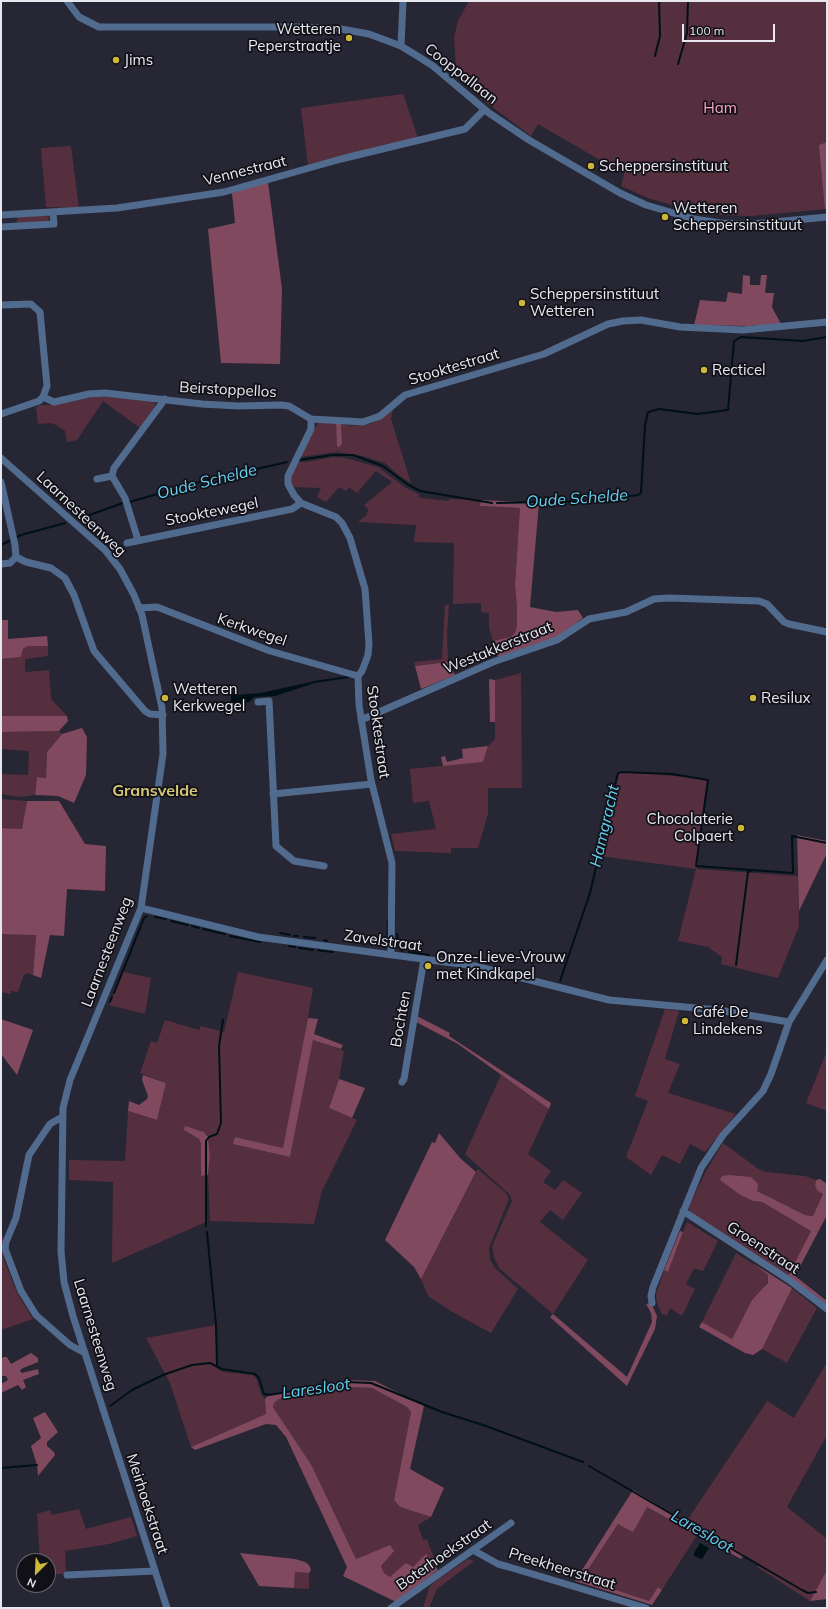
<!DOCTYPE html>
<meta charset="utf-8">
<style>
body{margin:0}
#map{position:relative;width:828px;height:1609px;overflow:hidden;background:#272634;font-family:Mulish,sans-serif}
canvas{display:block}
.frame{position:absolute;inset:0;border:2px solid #e7e7f0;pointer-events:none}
.north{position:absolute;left:16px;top:1553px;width:40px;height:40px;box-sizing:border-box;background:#111016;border:1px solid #67666d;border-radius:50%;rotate:204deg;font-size:11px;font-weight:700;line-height:16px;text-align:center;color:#e7e7f0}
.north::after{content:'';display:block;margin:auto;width:14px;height:18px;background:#ceb837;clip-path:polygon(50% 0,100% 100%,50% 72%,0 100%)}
.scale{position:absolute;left:682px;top:24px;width:93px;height:18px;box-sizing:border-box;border:2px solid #e7e7f0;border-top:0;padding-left:5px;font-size:12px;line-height:14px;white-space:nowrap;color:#e7e7f0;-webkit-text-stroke:3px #111016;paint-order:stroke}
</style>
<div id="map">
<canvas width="828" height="1609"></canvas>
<div class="frame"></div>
<div class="north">N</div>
<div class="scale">100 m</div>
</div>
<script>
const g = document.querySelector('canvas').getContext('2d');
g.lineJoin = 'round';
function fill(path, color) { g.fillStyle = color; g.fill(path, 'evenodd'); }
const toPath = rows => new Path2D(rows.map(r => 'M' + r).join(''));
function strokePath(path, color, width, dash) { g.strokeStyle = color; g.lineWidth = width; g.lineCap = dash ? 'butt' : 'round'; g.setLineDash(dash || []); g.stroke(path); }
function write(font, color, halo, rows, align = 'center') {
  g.font = font + ' Mulish,sans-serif'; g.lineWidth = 3.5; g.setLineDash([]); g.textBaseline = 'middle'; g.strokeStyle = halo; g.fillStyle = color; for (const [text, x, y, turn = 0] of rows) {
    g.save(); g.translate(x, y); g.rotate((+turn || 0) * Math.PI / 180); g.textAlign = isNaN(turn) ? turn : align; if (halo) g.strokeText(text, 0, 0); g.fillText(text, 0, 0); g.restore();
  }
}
fill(toPath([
 [469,1,827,1,827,209,751,216,721,215,696,212,648,198,621,186,624,174,538,124,531,136,483,100,467,83,456,68,454,37,458,21],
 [403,94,418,138,308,166,301,108],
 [71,146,79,208,46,207,41,148],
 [43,215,49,217,49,219,46,222,19,223,16,222,18,217],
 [100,396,151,400,156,405,140,428,103,401,77,440,67,442,65,431,56,425,51,423,38,424,36,408,39,405,53,405],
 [393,409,391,419,411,483,397,474,385,463,363,456,337,452,299,457,318,423,336,423,337,445,341,424,354,426,371,424],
 [333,457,345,458,378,467,406,488,419,494,420,498,449,501,449,499,481,500,481,506,520,508,515,585,517,607,517,625,515,633,511,637,493,641,489,628,489,613,481,612,481,603,453,604,454,543,414,542,416,525,358,522,367,515,366,513,369,510,364,505,392,482,376,471,357,493,349,487,346,491,339,487,326,502,317,497,321,488,292,487,290,479,296,462,306,462],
 [445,605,449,605,447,633,448,662,415,666,414,662,442,659],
 [28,646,48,646,48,656,25,659,25,672,49,670,51,699,67,716,1,716,1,659,21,657,23,649],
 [521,673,522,788,488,788,488,814,478,848,451,848,451,853,395,851,391,834,436,829,429,801,413,803,410,769,483,762,488,746,495,739,495,680],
 [59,731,62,734,47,752,46,778,37,777,35,795,19,797,1,794,1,774,28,775,29,751,1,749,1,732],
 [618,771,708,779,697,869,798,876,799,926,778,978,721,964,722,957,708,947,678,941,696,869,600,856],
 [1,799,27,801,22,829,1,828],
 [1,934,36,934,33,975,28,973,24,975,18,992,11,991,11,994,1,992],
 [123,972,151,978,145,1014,109,1005],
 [238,972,313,988,304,1041,283,1148,235,1137,234,1144,290,1157,313,1039,344,1051,339,1079,329,1108,357,1120,322,1191,314,1224,210,1221,208,1175,210,1155,208,1137,204,1132,196,1129,184,1130,199,1139,201,1144,201,1175,205,1175,206,1222,112,1263,113,1182,69,1180,69,1160,125,1161,128,1111,157,1120,166,1083,140,1073,151,1041,157,1043,165,1020,199,1030,201,1026,224,1032],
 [665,1009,679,1011,665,1059,680,1064,668,1093,736,1114,705,1152,690,1144,680,1164,662,1155,651,1175,626,1157,648,1101,635,1096],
 [827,1051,827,1111,806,1103],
 [501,1075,549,1109,528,1154,551,1171,543,1182,555,1190,563,1180,582,1193,563,1220,550,1210,540,1222,588,1260,553,1314,499,1268,494,1257,492,1246,512,1201,510,1195,465,1154],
 [723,1143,757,1168,766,1172,805,1176,816,1180,815,1185,823,1194,813,1216,805,1215,757,1191,751,1177,741,1177,753,1201,762,1202,811,1231,788,1276,696,1216,689,1210,689,1206,706,1171],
 [478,1169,506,1193,509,1199,489,1248,490,1259,495,1268,518,1289,491,1333,456,1314,428,1296,421,1279],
 [687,1222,718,1241,703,1271,694,1268,686,1284,695,1289,682,1316,670,1308,667,1316,662,1314,657,1303,656,1294,664,1270,668,1272],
 [1,1234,3,1236,3,1256,6,1265,17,1293,33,1319,1,1330],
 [736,1253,762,1270,768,1275,769,1280,764,1289,752,1300,732,1339,702,1322],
 [792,1288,817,1308,787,1363,762,1349],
 [215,1325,217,1369,224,1372,253,1375,256,1378,261,1394,265,1399,266,1414,191,1447,170,1383,146,1338],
 [827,1362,827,1435,787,1507,827,1539,827,1570,810,1601,757,1567,759,1564,686,1522,767,1401,794,1418],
 [347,1387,372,1388,407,1407,411,1412,394,1500,400,1507,431,1517,418,1525,423,1540,427,1539,435,1561,433,1563,426,1555,413,1567,390,1577,384,1573,381,1566,385,1561,380,1549,356,1559,312,1466,273,1407,274,1403,279,1399],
 [647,1507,697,1535,662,1590,658,1587,649,1601,582,1580,618,1524],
 [79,1509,86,1529,131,1517,137,1536,109,1544,65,1551,66,1574,48,1574,48,1561,40,1561,37,1514,50,1510,52,1515],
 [468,1559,474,1561,437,1589,429,1608,423,1608,429,1588,434,1582],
 [295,1572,309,1573,309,1589,294,1588]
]), '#562f3e');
fill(toPath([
 [827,142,827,209,825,209,819,145],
 [268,182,282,289,280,364,221,363,208,229,235,223,232,193],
 [743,275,750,276,750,285,760,285,761,275,767,275,765,293,774,293,772,307,781,324,747,326,694,325,700,300,726,302,728,292,742,294],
 [336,423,341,424,342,444,339,447,337,446],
 [481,500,539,503,530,607,556,612,578,610,583,618,556,638,498,657,493,641,511,637,515,633,517,625,517,607,515,585,520,508,480,506],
 [1,620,8,620,8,639,47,636,48,646,28,646,23,649,21,657,1,659],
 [448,662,455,675,421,689,415,666],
 [489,679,495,680,495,722,490,722],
 [1,716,67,716,68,721,59,731,1,732],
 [82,728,87,737,86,775,74,803,58,796,35,795,37,777,46,778,47,752,62,734],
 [488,746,483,762,443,766,441,757,445,756,447,762,463,758,462,749],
 [27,801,59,801,85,844,106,846,105,891,67,889,64,936,50,935,41,978,33,975,36,935,1,934,1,828,22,829],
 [797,835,827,841,827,853,799,911],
 [417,1016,450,1033,449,1036,551,1103,549,1109,458,1044,416,1022],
 [308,1018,318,1019,314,1034,343,1045,341,1049,313,1040,290,1157,233,1144,235,1137,283,1148],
 [1,1019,33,1030,17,1075,1,1054],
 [143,1075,166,1083,157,1120,128,1111,129,1101,139,1105,147,1099,148,1096,142,1080],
 [339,1079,365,1088,352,1118,329,1108],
 [185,1126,204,1132,208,1137,210,1155,208,1175,201,1176,201,1144,199,1139,184,1130],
 [439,1133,461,1159,476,1172,421,1279,414,1267,385,1240,432,1142,435,1143],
 [729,1175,751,1177,758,1184,757,1191,805,1215,813,1216,823,1194,817,1190,815,1185,816,1180,820,1179,827,1184,827,1215,795,1276,827,1301,827,1305,788,1276,811,1231,762,1202,753,1201,739,1194,720,1180,722,1176],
 [680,1231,683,1232,668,1272,664,1270],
 [751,1262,792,1288,762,1349,753,1355,745,1353,699,1327,702,1322,732,1339,752,1300,768,1283,768,1275],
 [651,1303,657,1316,655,1329,627,1386,550,1317,553,1314,627,1377,652,1322,651,1313,646,1304],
 [31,1353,38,1358,38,1362,21,1369,20,1371,22,1373,38,1369,39,1374,23,1380,26,1387,22,1390,18,1385,1,1393,1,1384,8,1380,6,1376,1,1376,1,1361,3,1357,7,1357,11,1364],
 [345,1380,375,1381,424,1406,410,1469,444,1488,431,1517,400,1507,394,1500,411,1412,407,1407,372,1388,347,1387,279,1399,274,1403,273,1407,312,1466,356,1559,390,1545,394,1551,381,1566,384,1573,390,1577,406,1563,413,1567,426,1554,438,1570,396,1602,343,1576,347,1567,286,1437,276,1425,266,1424,195,1450,191,1447,266,1414,265,1399,269,1395],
 [45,1412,58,1432,47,1442,47,1446,54,1452,55,1455,38,1476,37,1465,31,1446,41,1438,33,1418],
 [633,1490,686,1522,744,1555,741,1559,647,1507,633,1532,618,1524,582,1579,649,1601,658,1587,662,1590,652,1605,575,1581],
 [240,1553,295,1559,305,1562,309,1565,311,1570,309,1573,295,1572,294,1588,259,1586],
 [827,1570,827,1599,810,1601]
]), '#81495e');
fill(toPath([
 [315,681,315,683,275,696,254,697,249,702,231,705,231,689,236,695,261,693],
 [700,1543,709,1548,702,1559,694,1556,694,1553]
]), '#001017');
strokePath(toPath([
 [655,56,660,36,659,1],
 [678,64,687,33,688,1],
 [299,460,332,455,353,455,383,466,407,484,420,491,492,503],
 [129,502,200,482,287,462],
 [497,503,589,501,638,495,641,493,645,425,648,412,659,409,698,414,728,410,734,341,741,337,803,341,827,337],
 [81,518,123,503],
 [1,545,21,535,65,523],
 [314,682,348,677],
 [221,702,230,705,233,703],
 [155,917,166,919],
 [171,921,188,925],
 [192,926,199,928],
 [203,929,225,934],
 [280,933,290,935],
 [397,934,398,946,402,951],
 [230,936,260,942],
 [294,936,298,936],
 [304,937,315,938],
 [324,940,327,941],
 [387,943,388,920],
 [289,946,295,947],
 [299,948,313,950],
 [318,950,322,951],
 [324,951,333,952],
 [409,952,429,955],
 [736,965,748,872,751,871],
 [560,981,590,893,618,773,621,772,672,774,708,780,696,866,793,873,792,836,827,843],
 [114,993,144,918,147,916],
 [110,1002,112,997],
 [206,1226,206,1141,209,1137,217,1134,221,1123,219,1046,223,1020],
 [207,1232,216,1325,217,1365],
 [110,1406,132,1390,163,1375,192,1365,210,1363,222,1369,255,1374,259,1378,264,1394,269,1395,346,1382,371,1383,442,1412,486,1426,583,1462],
 [589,1466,802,1590,808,1593,816,1592],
 [1,1468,37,1465]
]), '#001017', 2);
strokePath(toPath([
 [67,1,79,17,99,27,301,27,341,29,369,34,401,46,419,57,433,66,489,113,529,140,620,193,646,205,694,219,720,223,752,224,827,217],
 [401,46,403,1],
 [1,215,117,208,224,192,341,159,465,129,484,110],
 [1,227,54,224,53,213],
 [1,305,31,304,40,312,47,386,43,397,39,401,1,414],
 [43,397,54,402,89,394,105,393,202,404,238,406,281,405,289,406,311,419,363,422,380,416,405,395,544,354,608,324,623,321,641,320,680,327,743,330,827,322],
 [311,419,311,429,288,476,288,484,294,495,301,503,336,517,342,523,350,538,365,589,369,644,368,655,362,671,358,676,359,705,371,780,392,863,391,955],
 [1,458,90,537,105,550,120,569,134,595,142,615,162,708,163,754,141,908,70,1080,63,1108,61,1251,64,1282,73,1316,167,1608],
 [97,479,112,476],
 [1,482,15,545,16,557],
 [138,540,125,498,112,476,114,468,165,399],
 [127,543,292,509,301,503],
 [16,557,26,562,51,568,65,578,74,595,94,651,145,711,150,714,163,715],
 [1,564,10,563,16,557],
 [139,608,157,607,270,651,358,676],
 [258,702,269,701,276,846,294,861,324,866],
 [361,720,493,662,557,640,589,619,626,612,654,599,669,598,759,601,767,604,784,622,789,624,827,632],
 [273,794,372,784],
 [141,908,258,937,475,966,609,1000,718,1010,789,1022],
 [402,1082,404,1079,424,959],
 [62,1117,50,1124,29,1155,16,1218,6,1242,5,1249,21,1291,36,1315,70,1345,85,1353],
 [683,1211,789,1280,827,1309],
 [652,1303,651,1296,653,1287,701,1168,723,1135,763,1091,771,1074,789,1022,827,960],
 [473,1550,498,1564,509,1567,646,1608],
 [67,1575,155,1571],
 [391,1608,511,1523]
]), '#506b8d', 7);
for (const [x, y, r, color] of [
 [349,38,4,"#ceb837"],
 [116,60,4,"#ceb837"],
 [591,166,4,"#ceb837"],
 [665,217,4,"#ceb837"],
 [522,303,4,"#ceb837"],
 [704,370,4,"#ceb837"],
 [165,698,4,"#ceb837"],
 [753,698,4,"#ceb837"],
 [741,828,4,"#ceb837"],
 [428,966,4,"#ceb837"],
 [685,1021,4,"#ceb837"]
]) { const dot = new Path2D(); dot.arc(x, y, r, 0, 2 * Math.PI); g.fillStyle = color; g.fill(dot); strokePath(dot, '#111016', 1.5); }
write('15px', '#e7e7f0', '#111016', [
 ["Wetteren",341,29,"right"],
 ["Peperstraatje",341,46,"right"],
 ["Jims",124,60],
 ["Scheppersinstituut",599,166],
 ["Wetteren",673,208],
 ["Scheppersinstituut",673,225],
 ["Scheppersinstituut",530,294],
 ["Wetteren",530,311],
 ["Recticel",712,370],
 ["Wetteren",173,689],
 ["Kerkwegel",173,706],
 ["Resilux",761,698],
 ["Chocolaterie",733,819,"right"],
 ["Colpaert",733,836,"right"],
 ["Onze-Lieve-Vrouw",436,957],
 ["met Kindkapel",436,974],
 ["Café De",693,1012],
 ["Lindekens",693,1029]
], 'left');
write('15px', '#e7e7f0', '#111016', [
 ["Cooppallaan",461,74,38],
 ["Vennestraat",245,171,-14],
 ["Stooktestraat",454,367,-17],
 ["Beirstoppellos",228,390,3],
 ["Stooktewegel",212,512,-11],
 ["Laarnesteenweg",81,514,43],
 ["Kerkwegel",252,630,19],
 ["Westakkerstraat",498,648,-22],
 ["Stooktestraat",378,732,82],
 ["Zavelstraat",383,941,8],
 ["Laarnesteenweg",107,952,-69],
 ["Bochten",401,1019,-80],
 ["Groenstraat",763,1248,33],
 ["Laarnesteenweg",95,1335,73],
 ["Meirhoekstraat",147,1504,72],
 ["Boterhoekstraat",444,1555,-35],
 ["Preekheerstraat",562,1569,17]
]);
write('15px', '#fca4c3', '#111016', [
 ["Ham",720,108]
]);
write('italic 16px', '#63d1f2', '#111016', [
 ["Oude Schelde",207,482,-14],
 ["Oude Schelde",577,499,-4],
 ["Hamgracht",605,826,-77],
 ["Laresloot",316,1389,-8],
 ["Laresloot",702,1532,30]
]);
write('bold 16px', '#d5c678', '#111016', [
 ["Gransvelde",155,791]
]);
</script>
